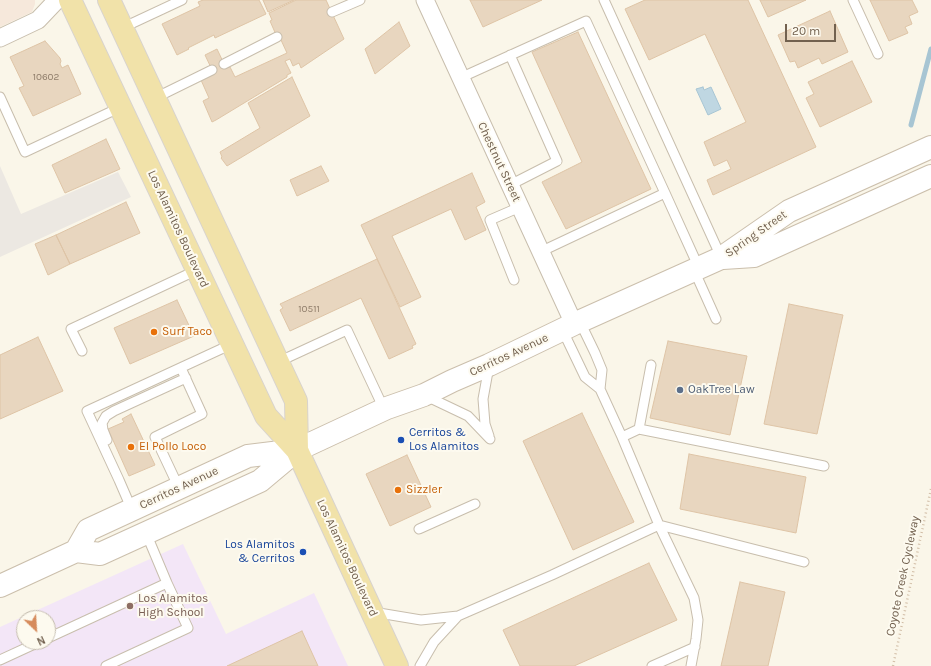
<!DOCTYPE html>
<style>
body{margin:0}
#map{position:relative;width:931px;height:666px;overflow:hidden;background:#faf6e9;font-family:Karla,sans-serif}
canvas{display:block}
.north{position:absolute;left:16px;top:610px;width:40px;height:40px;box-sizing:border-box;background:#fdfaef;border:1px solid #c5bdaf;border-radius:50%;rotate:155deg;font-size:11px;font-weight:700;line-height:16px;text-align:center;color:#72614f}
.north::after{content:'';display:block;margin:auto;width:14px;height:18px;background:#d68b5c;clip-path:polygon(50% 0,100% 100%,50% 72%,0 100%)}
.scale{position:absolute;left:785px;top:24px;width:51px;height:18px;box-sizing:border-box;border:2px solid #72614f;border-top:0;padding-left:5px;font-size:12px;line-height:14px;white-space:nowrap;color:#72614f;-webkit-text-stroke:3px #fdfaef;paint-order:stroke}
</style>
<div id="map">
<canvas width="931" height="666"></canvas>
<div class="north">N</div>
<div class="scale">20 m</div>
</div>
<script>
const g = document.querySelector('canvas').getContext('2d');
g.lineJoin = 'round';
function fill(path, color) { g.fillStyle = color; g.fill(path, 'evenodd'); }
const toPath = rows => new Path2D(rows.map(r => 'M' + r).join(''));
function strokePath(path, color, width, dash) { g.strokeStyle = color; g.lineWidth = width; g.lineCap = dash ? 'butt' : 'round'; g.setLineDash(dash || []); g.stroke(path); }
function write(font, color, halo, rows, align = 'center') {
  g.font = font + ' Karla,sans-serif'; g.lineWidth = 4; g.setLineDash([]); g.textBaseline = 'middle'; g.strokeStyle = halo; g.fillStyle = color; for (const [text, x, y, turn = 0] of rows) {
    g.save(); g.translate(x, y); g.rotate((+turn || 0) * Math.PI / 180); g.textAlign = isNaN(turn) ? turn : align; if (halo) g.strokeText(text, 0, 0); g.fillText(text, 0, 0); g.restore();
  }
}
fill(toPath([
 [0,0,35,0,35,4,32,12,0,27]
]), '#f6e8db');
fill(toPath([
 [0,166,21,214,118,172,131,197,0,257]
]), '#ece8e2');
fill(toPath([
 [183,544,226,634,314,593,348,666,0,666,0,627],
 [24,618,48,618,48,642,24,642]
]), '#f3e6f7');
const water = toPath([
 [703,87,704,90,711,87,721,109,708,115,696,89,703,87]
]);
fill(water, '#bfd7e2');
strokePath(water, '#a7c5d3', 1);
strokePath(toPath([
 [911,125,931,49]
]), '#a7c5d3', 5);
const building = toPath([
 [203,0,259,0,266,14,215,38,214,35,188,48,189,49,177,55,162,24,200,6,198,2,203,0],
 [263,0,294,0,268,12,263,0],
 [296,0,326,0,344,39,301,68,299,63,293,66,290,59,285,61,291,73,287,75,287,77,216,120,212,122,203,101,209,98,201,80,214,74,205,55,217,49,226,68,230,67,235,77,287,53,281,40,279,41,277,37,270,21,272,20,269,13,296,0],
 [470,0,542,0,483,27,470,0],
 [645,0,748,0,816,147,713,195,707,180,731,169,727,160,714,166,704,142,746,122,705,34,649,60,625,9,645,0],
 [760,0,806,0,768,17,760,0],
 [870,0,912,0,918,12,909,16,912,24,905,27,908,33,889,41,870,0],
 [830,11,848,52,822,64,819,58,798,68,795,61,790,62,778,35,830,11],
 [399,22,410,46,375,74,365,49,399,22],
 [578,32,651,189,566,229,542,182,582,162,532,52,578,32],
 [45,41,60,58,61,61,60,64,62,68,68,65,81,94,33,116,19,88,24,86,10,57,45,41],
 [852,61,872,102,820,127,806,98,814,94,808,82,852,61],
 [292,77,310,116,227,166,221,158,222,157,220,152,260,128,248,103,292,77],
 [106,139,120,169,65,193,52,165,106,139],
 [321,166,329,181,297,196,290,180,321,166],
 [472,173,485,202,476,207,486,230,465,240,451,209,392,236,421,297,400,307,361,225,472,173],
 [126,202,140,233,70,264,56,235,126,202],
 [56,235,70,264,48,275,35,244,56,235],
 [377,259,416,344,412,346,413,348,389,359,361,298,290,331,280,310,283,308,280,304,377,259],
 [177,300,194,336,130,364,114,328,177,300],
 [789,304,843,315,817,434,764,424,789,304],
 [38,337,63,391,0,419,0,355,38,337],
 [668,341,747,356,730,435,650,418,668,341],
 [582,413,634,522,573,550,523,441,582,413],
 [131,414,155,465,129,476,108,429,124,422,122,419,131,414],
 [689,454,806,477,796,533,680,509,689,454],
 [407,455,431,507,390,526,366,474,407,455],
 [649,563,677,620,574,666,520,666,503,630,649,563],
 [740,582,785,592,768,666,721,666,740,582],
 [302,631,318,666,227,666,302,631]
]);
fill(building, '#e8d6bf');
strokePath(building, '#dec4a6', 1);
const lane = toPath([
 [604,0,721,257],
 [853,0,878,54],
 [332,12,360,0],
 [122,28,182,0],
 [224,64,277,37],
 [460,78,586,21,665,193,699,268],
 [0,97,25,152,121,107],
 [155,98,212,70],
 [510,185,557,161,510,55],
 [540,252,665,193],
 [694,270,716,319],
 [514,280,490,220,520,207],
 [580,322,595,353,602,370,600,389],
 [562,329,585,377,600,389,622,437,659,525,694,598,698,620,696,639,691,666],
 [82,351,71,329,197,270],
 [278,362,347,330,384,409],
 [489,366,483,399,485,424,489,436],
 [426,396,468,416,490,439],
 [639,429,651,365],
 [622,437,639,429,824,466],
 [107,440,103,430,102,423,106,416,114,411,186,378],
 [179,488,155,437,202,414,181,368],
 [132,510,119,480,87,411,232,344],
 [419,529,475,504],
 [373,612,421,620,458,616,552,575,659,525,804,562],
 [48,638,167,583],
 [0,660,39,642],
 [106,666,188,628,167,583,146,533],
 [420,666,434,642,458,616],
 [652,666,695,647]
]);
const street = toPath([
 [425,0,574,324],
 [0,38,38,20,57,0]
]);
const secondary = toPath([
 [723,258,754,256,931,176],
 [76,551,88,530,248,456,297,450],
 [0,586,76,551,100,554,260,481,297,450,387,408,424,395,452,381,489,365,574,324,721,258,789,211,931,147]
]);
const primary = toPath([
 [70,0,266,416,297,450,397,666],
 [109,0,296,401,297,450]
]);
strokePath(lane, '#c8bead', 11);
strokePath(street, '#c8bead', 19);
strokePath(secondary, '#cbbfac', 24);
strokePath(primary, '#d8d3ce', 24);
strokePath(toPath([
 [893,666,931,489]
]), '#d2bea7', 2.5, [1, 3]);
strokePath(lane, '#fff', 9);
strokePath(street, '#fff', 17);
strokePath(secondary, '#fff', 22);
strokePath(primary, '#f1e2a9', 22);
for (const [x, y, r, color] of [
 [154,332,4,"#e8710a"],
 [680,390,4,"#5c6f8a"],
 [401,440,4,"#1a4fb4"],
 [131,447,4,"#e8710a"],
 [398,490,4,"#e8710a"],
 [303,552,4,"#1a4fb4"],
 [130,606,4,"#8d6e63"]
]) { const dot = new Path2D(); dot.arc(x, y, r, 0, 2 * Math.PI); g.fillStyle = color; g.fill(dot); strokePath(dot, '#fdfaef', 1.5); }
write('10px', '#907e6b', null, [
 ["10602",46,77],
 ["10511",309,309]
]);
write('12px', '#72614f', '#fdfaef', [
 ["Chestnut Street",499,162,65],
 ["Los Alamitos Boulevard",178,229,65],
 ["Spring Street",756,234,-35],
 ["Cerritos Avenue",509,355,-25],
 ["Cerritos Avenue",179,488,-25],
 ["Los Alamitos Boulevard",347,558,65],
 ["Coyote Creek Cycleway",903,576,-78]
]);
write('12px', '#c56008', '#fdfaef', [
 ["Surf Taco",162,332],
 ["El Pollo Loco",139,447],
 ["Sizzler",406,490]
], 'left');
write('12px', '#4e5e75', '#fdfaef', [
 ["OakTree Law",688,390]
], 'left');
write('12px', '#164399', '#fdfaef', [
 ["Cerritos &",409,433],
 ["Los Alamitos",409,447],
 ["Los Alamitos",295,545,"right"],
 ["& Cerritos",295,559,"right"]
], 'left');
write('12px', '#785e54', '#fdfaef', [
 ["Los Alamitos",138,599],
 ["High School",138,613]
], 'left');
</script>
